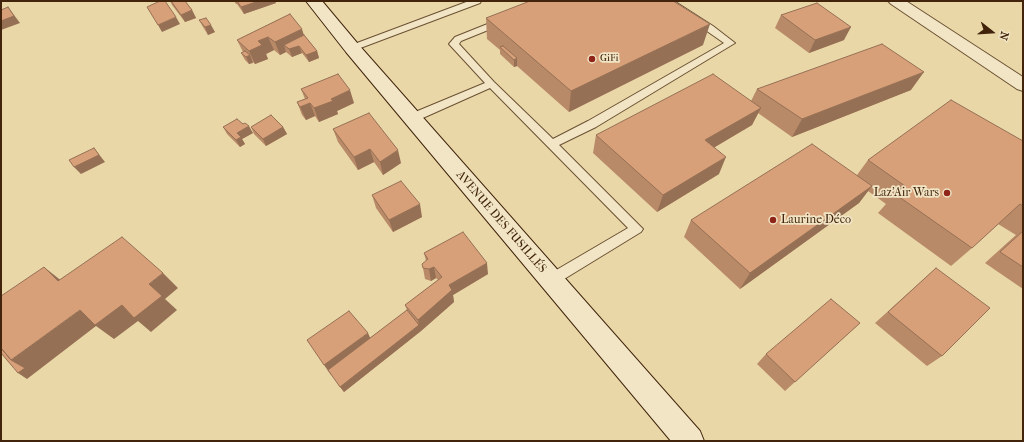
<!DOCTYPE html>
<meta charset="utf-8">
<style>
body{margin:0}
#map{position:relative;width:1024px;height:442px;overflow:hidden;background:#e9d7a8;font-family:"IM FELL French Canon",serif}
canvas{display:block}
.frame{position:absolute;inset:0;border:2px solid #41240b;pointer-events:none}
.north{position:absolute;left:972px;top:12px;width:40px;height:40px;-webkit-text-stroke:3px #f1e5c6;paint-order:stroke;rotate:107deg;font-size:11px;font-weight:700;line-height:16px;text-align:center;color:#41240b}
.north::after{content:'';display:block;margin:auto;width:14px;height:18px;background:#41240b;clip-path:polygon(50% 0,100% 100%,50% 72%,0 100%)}
</style>
<div id="map">
<canvas width="1024" height="442"></canvas>
<div class="frame"></div>
<div class="north">N</div>
</div>
<script>
const g = document.querySelector('canvas').getContext('2d');
g.lineJoin = 'round';
const toPath = rows => new Path2D(rows.map(r => 'M' + r).join(''));
function strokePath(path, color, width, dash) { g.strokeStyle = color; g.lineWidth = width; g.lineCap = dash ? 'butt' : 'round'; g.setLineDash(dash || []); g.stroke(path); }
function fill(path, color) { g.fillStyle = color; g.fill(path, 'evenodd'); }
function write(font, color, halo, rows, align = 'center') {
  g.font = font + ' "IM FELL French Canon",serif'; g.lineWidth = 3.5; g.setLineDash([]); g.textBaseline = 'middle'; g.strokeStyle = halo; g.fillStyle = color; for (const [text, x, y, turn = 0] of rows) {
    g.save(); g.translate(x, y); g.rotate((+turn || 0) * Math.PI / 180); g.textAlign = isNaN(turn) ? turn : align; if (halo) g.strokeText(text, 0, 0); g.fillText(text, 0, 0); g.restore();
  }
}
const service = toPath([
 [469,1,481,1,480,3,355,50,352,51,347,48,349,46,469,1],
 [664,1,674,1,713,26,735,43,596,127,559,145,643,229,641,232,556,284,551,286,546,284,545,280,546,276,628,228,490,88,416,121,408,121,407,118,408,115,485,83,449,44,455,37,500,19,503,20,504,22,503,24,461,41,459,44,494,82,553,139,588,121,724,43,664,1]
]);
const minor = toPath([
 [888,1,906,1,1023,77,1023,91,1017,89,891,4,888,1]
]);
const secondary = toPath([
 [306,1,322,1,358,44,700,431,704,441,671,441,346,52,306,1]
]);
strokePath(service, '#6b5132', 2);
strokePath(minor, '#6b5132', 2);
strokePath(secondary, '#41240b', 2);
fill(service, '#f1e5c6');
fill(minor, '#f1e5c6');
fill(secondary, '#f1e5c6');
fill(toPath([
 [170,1,185,1,192,10,196,18,185,22,172,5],
 [234,1,275,1,276,3,244,14,237,4,236,4],
 [290,14,304,35,317,51,319,58,309,62,302,53,292,57,286,52,280,55,274,50,266,54,268,59,255,64,253,62,249,64,245,60,241,53,243,52,237,40],
 [781,15,844,40,809,53,775,28],
 [486,18,703,45,569,112,517,66,514,67,500,54,500,50,487,39],
 [199,20,215,32,208,35,203,27],
 [301,89,354,103,337,111,338,114,319,122,315,116,306,120,302,115,297,102,305,99],
 [757,89,911,90,792,137,758,113,752,125,715,147,719,174,657,212,593,153,596,135,751,101],
 [243,124,253,133,242,139,245,144,240,147,227,134,223,127],
 [251,127,283,127,287,134,266,146,254,134],
 [333,129,401,163,383,175,374,162,358,170,338,142],
 [1023,141,1023,289,985,263,1007,243,1016,235,998,224,972,248,951,266,878,213,886,204,868,191,859,203,740,289,684,237,691,220,857,175,868,160],
 [372,195,422,217,393,232,376,208],
 [424,253,488,274,453,295,454,302,421,331,344,392,307,340,370,338,407,310,405,305,438,280,436,278,431,281,425,279,423,268,426,261],
 [936,268,942,356,927,366,875,323],
 [860,323,785,391,757,364,766,354]
]), '#b98a68');
fill(toPath([
 [259,1,275,1,276,3,244,14,241,7],
 [8,7,20,23,1,30,1,21],
 [192,10,196,18,185,22,181,15],
 [176,17,180,24,162,32,158,25],
 [710,24,703,45,569,112,571,91],
 [211,25,215,32,208,35,205,27],
 [851,27,844,40,809,53,815,40],
 [302,29,306,42,299,46,302,53,292,57,289,49,284,45,286,52,280,55,275,42],
 [268,37,274,50,266,54,268,59,255,64,249,51,258,41],
 [317,51,319,58,309,62,306,55],
 [250,55,253,63,249,64,246,57],
 [517,58,517,66,514,67,514,60],
 [924,72,911,90,792,137,802,119],
 [350,90,354,103,337,111,338,114,319,122,314,108,331,99],
 [310,103,315,116,306,120,300,107],
 [761,108,752,125,698,157,705,140],
 [249,126,253,133,242,139,245,144,240,147,236,140,237,133],
 [283,127,287,134,266,146,263,139],
 [94,148,105,162,81,174,74,167],
 [370,149,374,162,358,170,354,157],
 [398,150,401,163,383,175,380,162],
 [726,157,719,174,657,212,663,195],
 [872,186,859,203,740,289,750,273],
 [420,204,422,217,393,232,389,220],
 [487,263,488,274,453,295,454,302,421,331,344,392,340,387,419,325,418,320,449,285],
 [44,267,63,282,58,281],
 [434,267,436,278,431,281,429,269],
 [163,273,178,288,165,299,177,310,151,332,138,321,114,339,96,326,27,379,18,373,11,360,80,310,122,305],
 [368,333,373,344,331,375,324,365]
]), '#967055');
const building = toPath([
 [160,1,165,1,176,17,158,25,147,7,160,1],
 [171,1,185,1,192,10,181,15,171,1],
 [237,1,259,1,241,7,237,1],
 [530,1,673,1,710,24,571,91,486,18,530,1],
 [817,3,851,27,815,40,781,15,817,3],
 [8,7,14,16,1,21,1,10,8,7],
 [290,14,302,29,275,42,268,37,258,41,262,45,249,51,237,40,290,14],
 [206,18,211,25,205,27,199,20,206,18],
 [304,35,317,51,306,55,299,46,289,49,284,45,304,35],
 [882,44,924,72,802,119,757,89,882,44],
 [503,46,517,58,514,60,500,47,503,46],
 [245,51,250,55,246,57,241,53,245,51],
 [338,74,350,90,331,99,333,101,314,108,310,103,300,107,297,102,308,98,301,89,338,74],
 [713,74,761,108,705,140,726,157,663,195,596,135,713,74],
 [951,100,1023,141,1023,206,1020,204,972,248,895,194,905,186,868,160,951,100],
 [369,113,398,150,380,162,370,149,354,157,333,129,369,113],
 [271,115,283,127,263,139,251,127,271,115],
 [237,119,243,124,245,123,249,126,237,133,241,137,236,140,223,127,237,119],
 [812,144,872,186,750,273,691,220,812,144],
 [94,148,99,155,74,167,69,160,94,148],
 [401,181,420,204,389,220,372,195,401,181],
 [1023,231,1023,267,1000,252,1023,231],
 [463,232,487,263,449,285,452,290,418,320,405,305,442,277,434,267,429,269,423,268,422,264,428,259,424,253,463,232],
 [122,237,163,273,149,284,162,296,134,318,122,305,95,325,80,310,11,360,1,348,1,296,44,267,58,281,122,237],
 [936,268,990,308,942,356,888,312,936,268],
 [831,299,860,323,795,382,766,354,831,299],
 [407,310,419,325,340,387,328,370,407,310],
 [349,311,368,333,324,365,307,340,349,311],
 [1,348,11,360,25,368,18,373,1,353,1,348]
]);
fill(building, '#d7a079');
strokePath(building, '#967055', 1);
for (const [x, y, r, color] of [
 [592,59,4,"#8f2418"],
 [947,193,4,"#8f2418"],
 [773,220,4,"#8f2418"]
]) { const dot = new Path2D(); dot.arc(x, y, r, 0, 2 * Math.PI); g.fillStyle = color; g.fill(dot); strokePath(dot, '#f1e5c6', 1.5); }
write('10px', '#41240b', '#f1e5c6', [
 ["GiFi",600,59]
], 'left');
write('12px', '#41240b', '#f1e5c6', [
 ["Laz'Air Wars",939,193],
 ["Laurine Déco",781,220,"left"]
], 'right');
write('12px', '#41240b', '#f1e5c6', [
 ["AVENUE DES FUSILLÉS",501,222,49]
]);
</script>
